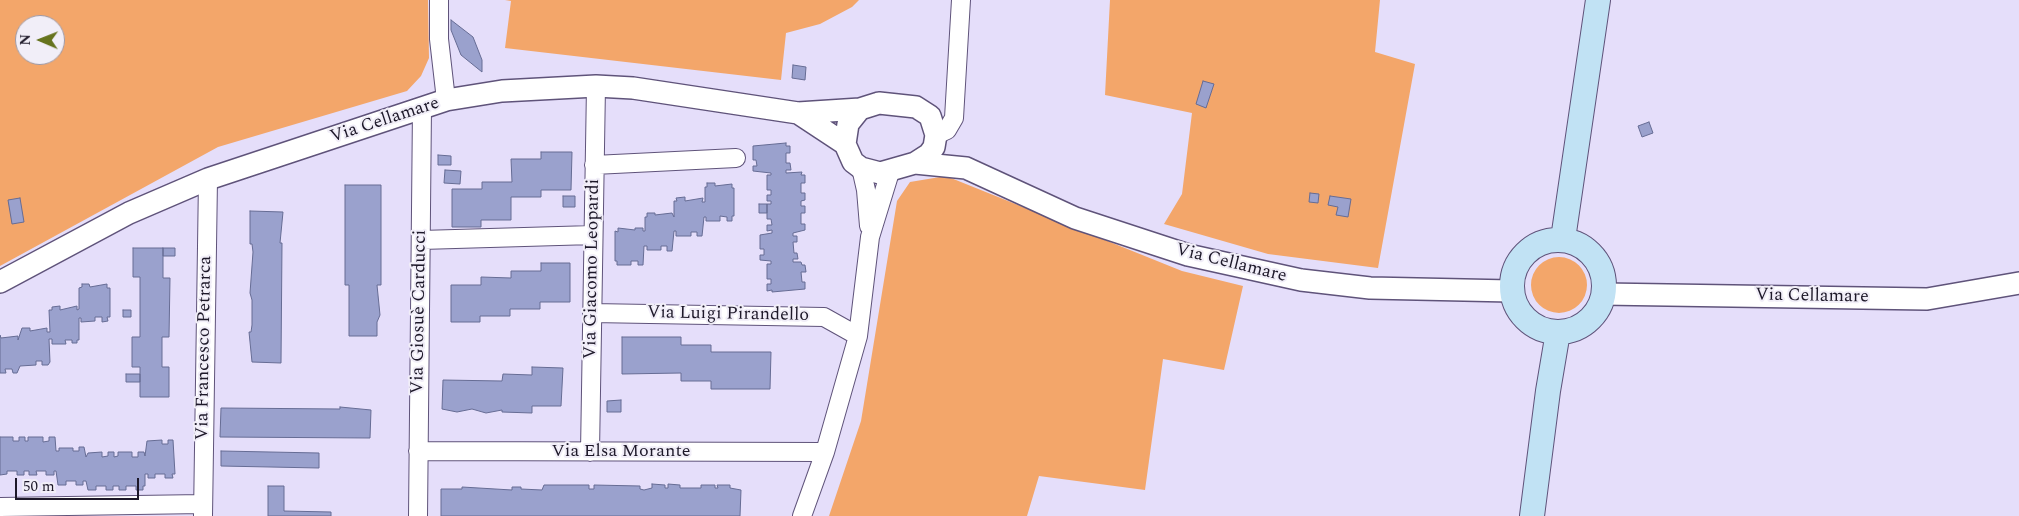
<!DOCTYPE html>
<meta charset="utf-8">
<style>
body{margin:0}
#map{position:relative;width:2019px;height:516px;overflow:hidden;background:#e5defa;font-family:Spectral,serif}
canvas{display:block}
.north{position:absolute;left:15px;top:15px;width:50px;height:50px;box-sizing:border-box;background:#f1eef8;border:1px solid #9c98a5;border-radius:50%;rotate:271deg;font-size:14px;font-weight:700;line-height:20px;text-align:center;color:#1d1829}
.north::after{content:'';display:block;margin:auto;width:18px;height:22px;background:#66731e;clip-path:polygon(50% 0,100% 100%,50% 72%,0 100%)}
.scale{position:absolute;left:15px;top:478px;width:124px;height:22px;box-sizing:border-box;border:2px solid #1d1829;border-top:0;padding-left:6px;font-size:15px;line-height:18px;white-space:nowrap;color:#1d1829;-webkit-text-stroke:4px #f1eef8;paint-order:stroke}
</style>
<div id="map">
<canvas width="2019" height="516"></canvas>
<div class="north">N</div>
<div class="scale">50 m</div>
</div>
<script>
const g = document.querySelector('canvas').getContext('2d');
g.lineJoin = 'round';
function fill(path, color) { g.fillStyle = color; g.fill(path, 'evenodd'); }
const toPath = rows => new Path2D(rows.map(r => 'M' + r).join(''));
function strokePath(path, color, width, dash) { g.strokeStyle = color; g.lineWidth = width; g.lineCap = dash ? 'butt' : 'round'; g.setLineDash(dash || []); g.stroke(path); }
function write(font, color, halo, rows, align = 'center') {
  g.font = font + ' Spectral,serif'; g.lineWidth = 4; g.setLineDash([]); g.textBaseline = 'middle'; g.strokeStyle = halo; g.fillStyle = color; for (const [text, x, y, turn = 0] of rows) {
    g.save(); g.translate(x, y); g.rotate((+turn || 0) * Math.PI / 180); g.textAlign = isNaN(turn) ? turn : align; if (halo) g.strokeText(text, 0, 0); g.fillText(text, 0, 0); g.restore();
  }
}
fill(toPath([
 [0,0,428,0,429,58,421,76,407,91,218,147,0,266],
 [25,25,55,25,55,55,25,55],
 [505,0,859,0,852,7,820,24,786,33,781,80,505,48,511,1],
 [1110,0,1380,0,1375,52,1415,64,1378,268,1268,254,1164,224,1182,194,1192,113,1105,95],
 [946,176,1182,271,1243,286,1224,370,1163,359,1145,490,1039,476,1027,516,829,516,861,421,897,201,910,182],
 '1531 285a28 28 0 1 1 56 0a28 28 0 1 1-56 0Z'
]), '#f3a66a');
const building = toPath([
 [451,20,473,37,482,60,482,72,461,55,451,30,451,20],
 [793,65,806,67,805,80,792,78,793,65],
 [1203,81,1214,84,1206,108,1196,104,1203,81],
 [1649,122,1653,133,1642,137,1638,126,1649,122],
 [786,143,786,146,790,146,790,153,786,153,786,163,790,163,791,170,786,170,786,173,802,172,801,175,805,175,805,183,801,183,801,193,805,193,805,200,801,201,801,206,805,206,805,213,801,213,801,224,805,224,805,230,793,233,793,236,797,236,797,242,793,242,794,253,797,253,798,259,793,259,793,262,801,262,802,265,805,265,806,272,801,272,802,282,805,282,805,289,772,292,772,290,767,291,767,284,771,284,771,279,767,279,767,264,771,264,771,261,760,260,760,255,764,255,764,249,760,249,760,235,772,233,772,230,767,231,767,225,772,225,771,219,767,219,767,204,771,204,771,201,767,201,767,195,771,195,771,190,767,190,767,175,771,175,771,173,753,171,753,166,757,166,756,160,753,160,753,146,786,143],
 [541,152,572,152,571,190,541,190,541,197,511,197,511,220,481,220,481,227,452,227,452,189,482,189,482,182,512,182,511,159,541,159,541,152],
 [438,155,451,156,451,165,438,165,438,155],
 [445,170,461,171,460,184,444,183,445,170],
 [707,183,715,183,715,186,732,184,732,188,734,188,734,216,732,216,732,221,727,221,727,217,720,216,720,221,706,221,706,217,704,217,702,236,697,236,697,232,691,232,691,236,676,236,676,231,674,231,672,251,667,251,667,246,661,246,661,250,647,250,647,246,644,246,643,265,638,265,638,261,631,261,631,265,617,265,617,261,615,261,615,231,618,232,618,228,635,230,635,228,643,228,643,231,645,231,645,217,647,217,647,213,655,213,655,215,672,213,674,217,674,201,677,201,676,198,685,197,685,201,703,198,702,202,705,202,705,187,707,187,707,183],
 [345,185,381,185,381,285,377,285,380,315,377,322,377,336,349,336,349,285,345,285,345,185],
 [1310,193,1319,194,1318,203,1309,202,1310,193],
 [563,196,575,196,575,207,563,207,563,196],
 [1330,196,1351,199,1348,217,1336,215,1338,207,1328,205,1330,196],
 [20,198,24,222,12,224,8,200,20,198],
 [759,204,767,204,767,213,759,213,759,204],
 [250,211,283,212,280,243,282,243,281,363,252,362,249,332,251,332,252,325,252,300,250,293,253,252,252,244,250,244,250,211],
 [133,248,163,248,163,278,170,278,169,337,162,337,162,367,169,367,169,397,140,397,140,367,132,367,132,337,140,337,140,277,133,277,133,248],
 [163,248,175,248,175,256,163,256,163,248],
 [541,263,570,263,570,302,540,302,540,309,510,309,510,316,480,316,480,322,451,322,451,285,481,285,481,277,511,278,511,271,541,271,541,263],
 [82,284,89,284,90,287,107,284,107,288,110,288,110,317,107,317,108,321,102,322,102,317,95,317,95,321,81,322,81,318,79,318,79,340,77,340,77,343,72,343,72,340,65,340,66,344,52,344,52,339,49,339,50,362,48,365,42,365,42,361,36,361,36,365,20,366,17,373,13,373,12,369,5,369,6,373,0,373,0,335,1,338,18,336,18,340,22,328,30,328,30,331,47,328,47,332,50,332,49,310,52,310,52,307,60,306,60,310,77,306,77,310,79,309,79,288,82,287,82,284],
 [123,310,131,310,131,317,123,317,123,310],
 [622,337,681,337,681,345,711,345,711,352,771,352,770,389,711,389,711,381,681,381,681,373,622,374,622,337],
 [532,367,563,368,561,406,532,406,532,413,502,412,502,410,486,413,472,409,457,412,442,409,443,380,502,381,503,374,532,375,532,367],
 [126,374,140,374,140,382,126,382,126,374],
 [621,400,621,412,607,412,607,401,621,400],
 [340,407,371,410,370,438,220,437,221,408,340,409,340,407],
 [0,437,13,437,13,441,19,441,19,437,25,437,25,441,28,441,28,437,43,437,43,442,49,441,49,437,55,437,56,451,59,451,59,448,73,448,73,451,79,451,79,447,84,447,86,457,88,453,102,452,102,457,108,456,108,452,114,452,114,457,118,456,118,452,132,452,132,457,138,457,138,452,144,452,145,456,147,441,162,440,162,444,168,444,168,440,173,440,175,474,172,474,173,478,165,478,165,474,155,474,155,478,148,478,148,474,145,474,145,486,143,486,143,490,136,490,136,486,126,486,126,490,119,490,119,486,113,486,113,490,106,490,106,486,96,486,96,490,88,490,86,481,83,481,83,485,76,485,76,481,66,481,66,485,58,485,56,471,54,471,54,475,46,475,46,471,36,471,37,475,29,475,29,471,24,471,24,475,17,475,17,471,7,471,7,474,0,475,0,437],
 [221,451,319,453,319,468,221,466,221,451],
 [652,484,665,485,665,488,668,488,668,484,680,485,680,488,701,488,701,485,715,485,715,488,718,488,717,485,730,485,730,488,741,490,740,516,441,516,441,489,462,489,462,487,512,490,512,487,521,487,521,489,542,490,544,485,589,485,589,489,594,489,594,485,640,486,640,489,644,490,652,488,652,484],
 [268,486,284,486,284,511,331,512,331,516,268,516,268,486]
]);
fill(building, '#9aa1cd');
strokePath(building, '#666c94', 1);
const minor = toPath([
 [439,0,439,39,446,100],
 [936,135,947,130,954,118,961,0],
 [594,165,736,158],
 [861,168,866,190,869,226],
 [421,240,593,235],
 [592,313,824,317,858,336],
 [418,451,825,452],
 [590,452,596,86],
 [0,507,203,504],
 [203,516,208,179],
 [418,516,422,107],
 [802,516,825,452,858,336,870,237,890,172]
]);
const tertiary = toPath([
 [879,103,916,107,930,116,936,135,934,147,929,154,915,163,880,173,861,168,853,162,845,144,848,124,860,109,879,103],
 [798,113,845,144],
 [915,163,966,168,1075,218,1188,255,1301,280,1370,288,1511,291],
 [0,282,129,213,208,179,446,100,502,91,596,86,633,88,798,113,860,109],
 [1603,294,1927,299,2019,283]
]);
const secondary = toPath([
 [1563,239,1598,0],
 '1512 286a46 46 0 1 1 92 0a46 46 0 1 1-92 0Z',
 [1532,516,1548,391,1558,332]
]);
strokePath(minor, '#5f537a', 20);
strokePath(tertiary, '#5f537a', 24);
strokePath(secondary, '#5f537a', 26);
strokePath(minor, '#fff', 18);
strokePath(tertiary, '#fff', 21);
strokePath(secondary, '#c1e2f4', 24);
write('18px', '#1d1829', '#f1eef8', [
 ["Via Cellamare",385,121,-18],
 ["Via Cellamare",1231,264,14],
 ["Via Giacomo Leopardi",593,269,-89],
 ["Via Cellamare",1812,297,1],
 ["Via Giosuè Carducci",420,312,-89],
 ["Via Luigi Pirandello",728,315,1],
 ["Via Francesco Petrarca",205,348,-89],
 ["Via Elsa Morante",621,452]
]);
</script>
